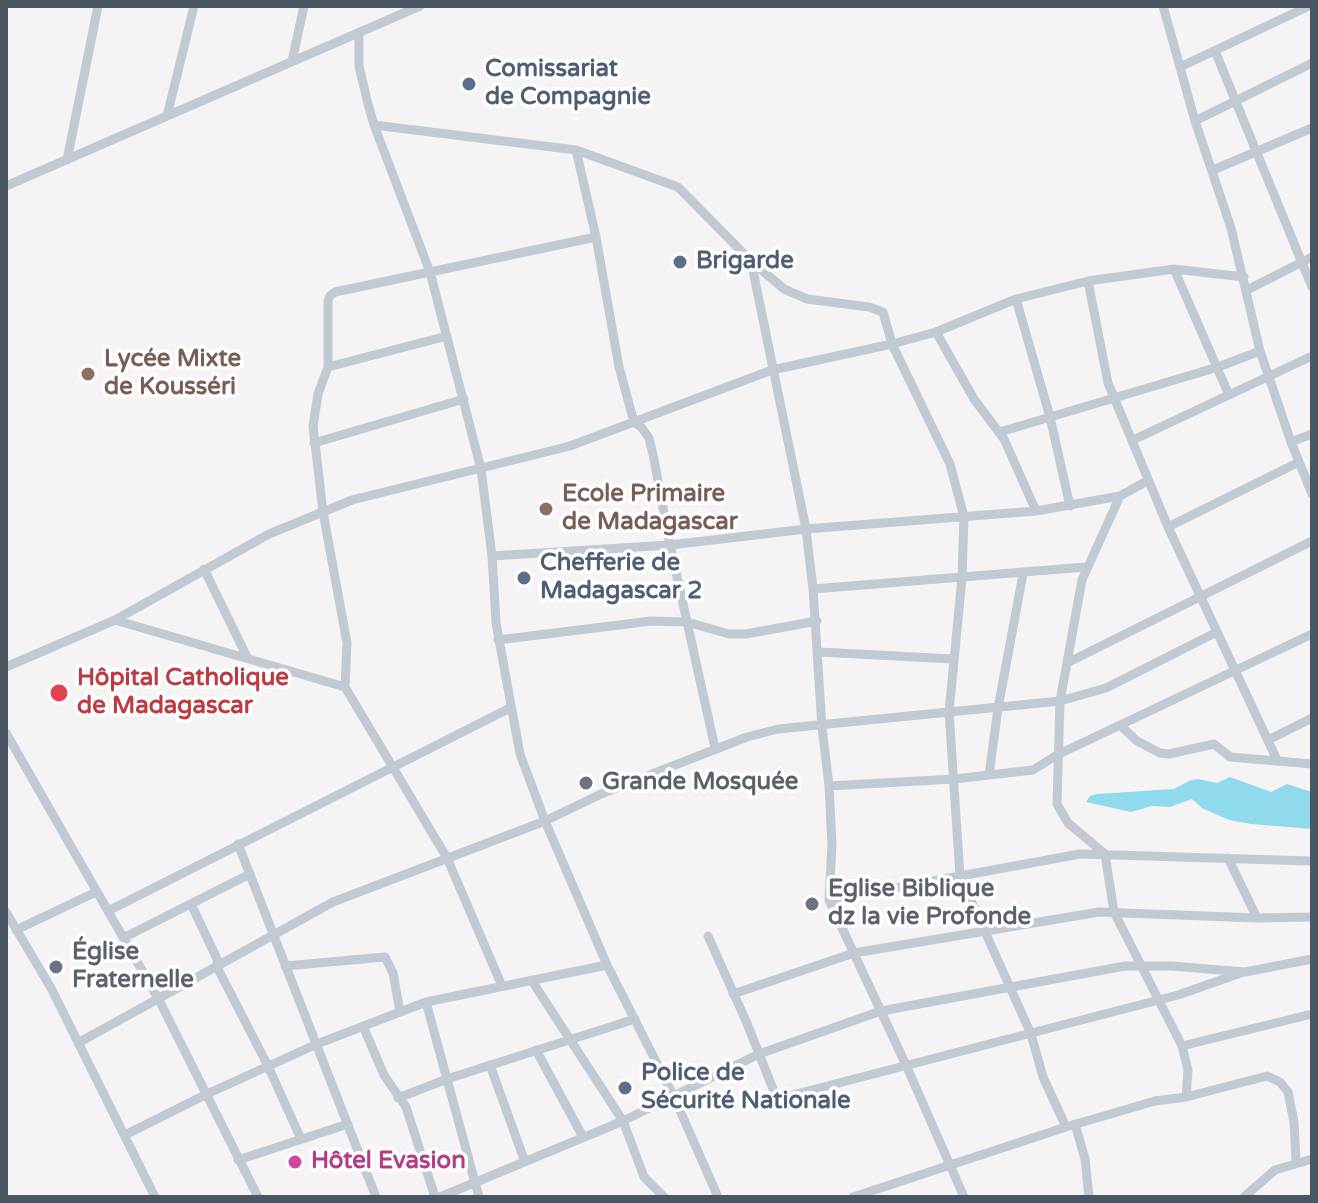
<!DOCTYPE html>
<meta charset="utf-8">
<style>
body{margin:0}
#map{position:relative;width:1318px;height:1203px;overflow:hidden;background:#f5f3f3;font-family:"Varela Round",sans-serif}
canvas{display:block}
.frame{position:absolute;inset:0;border:8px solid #4a5661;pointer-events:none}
</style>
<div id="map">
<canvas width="1318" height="1203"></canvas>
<div class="frame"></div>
</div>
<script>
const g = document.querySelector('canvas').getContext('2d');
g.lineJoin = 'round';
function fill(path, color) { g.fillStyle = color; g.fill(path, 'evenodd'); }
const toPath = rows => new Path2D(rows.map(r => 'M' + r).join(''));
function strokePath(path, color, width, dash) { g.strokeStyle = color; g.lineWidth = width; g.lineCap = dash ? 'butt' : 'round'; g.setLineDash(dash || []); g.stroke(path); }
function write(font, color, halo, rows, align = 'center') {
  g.font = font + ' "Varela Round",sans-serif'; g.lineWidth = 7; g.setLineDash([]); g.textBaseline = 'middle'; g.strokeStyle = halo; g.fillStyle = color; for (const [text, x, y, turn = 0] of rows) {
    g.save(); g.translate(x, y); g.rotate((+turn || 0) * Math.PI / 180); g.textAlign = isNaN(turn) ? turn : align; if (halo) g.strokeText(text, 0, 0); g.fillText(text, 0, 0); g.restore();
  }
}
fill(toPath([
 [1230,777,1271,792,1287,784,1312,792,1312,829,1251,824,1229,820,1202,808,1192,799,1170,807,1152,806,1131,812,1086,802,1090,796,1097,794,1174,789,1191,780,1198,779,1217,783]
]), '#90daee');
strokePath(toPath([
 [1163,6,1195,121,1231,228,1260,351,1291,442,1312,494],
 [359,32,359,66,367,100,374,125,430,272,481,469,492,556,496,623,520,754,545,821,607,965,674,1097,718,1197],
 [1215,51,1312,287],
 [292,61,304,6],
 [1180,67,1309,6],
 [167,116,194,6],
 [1195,121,1312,63],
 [374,125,576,150],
 [67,160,98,6],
 [1213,170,1312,128],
 [6,186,420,6],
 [751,261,806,529,813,589,822,727,829,786,832,845,829,900,906,1065,964,1197],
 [1174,269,1229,395],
 [1244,277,1174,269,1088,281,1108,383,1168,527,1277,760],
 [1247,290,1312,257],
 [936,332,974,399,1004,439,1036,511],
 [328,367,447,336],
 [1000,432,1218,367,1260,351],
 [1133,440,1312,356],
 [1291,442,1312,434],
 [314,443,464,399],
 [1120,496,1082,580,1060,701,1057,804,1068,823,1105,854,1114,912,1182,1046,1188,1070,1186,1097],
 [1070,506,1050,417,1016,299,1088,281],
 [1168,527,1299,462],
 [492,556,670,545,806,529,1036,511,1120,496,1147,481],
 [204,569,247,657],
 [813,589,1086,567],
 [115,620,345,687,447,858,502,986],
 [498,640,651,621,687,622,729,634,746,634,817,621],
 [819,652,953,659],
 [1067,663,1312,541],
 [6,667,115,620,269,534,352,500,570,446,772,370,892,344,936,332,1016,299],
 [345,687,347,643,323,512,313,426,318,394,328,367,328,301,330,296,335,292,596,237],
 [1121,726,1137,741,1160,753,1169,754,1214,744,1230,757,1312,764],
 [6,733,159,1000,258,1197],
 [1268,740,1312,718],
 [715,748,670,545,654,459,649,438,642,428,634,422,619,367,596,237,576,150,678,187,751,261,784,289,807,299,869,307,883,312,892,344,950,464,964,517,962,578,949,712,960,876,1031,1034,1043,1077,1066,1127],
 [989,775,998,708,1023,574],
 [829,786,954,779,1033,770,1057,755,1312,634],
 [238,844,376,1197],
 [1228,858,1257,918],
 [829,900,1080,854,1312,861],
 [191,904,219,963],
 [108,911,510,708],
 [6,912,51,988,155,1197],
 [16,930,96,892],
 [708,936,746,1021,777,1099,1178,995,1241,973],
 [123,938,250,874],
 [216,965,268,1066,301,1139],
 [285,966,385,957,393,973,400,1012],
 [532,981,623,1121,644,1177,664,1197],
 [733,994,854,953,1099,912,1257,918,1312,917],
 [426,1002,479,1197],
 [363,1026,384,1075,406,1107,435,1197],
 [78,1043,333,902,545,821,601,794,747,737,778,729,1060,701,1106,688,1217,632],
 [1182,1046,1312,1014],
 [536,1050,583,1137],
 [490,1065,525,1162],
 [398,1098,447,1079,635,1019],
 [1075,1124,1085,1159,1089,1197],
 [125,1135,207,1094,317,1044,426,1002,607,965],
 [238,1160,348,1124],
 [440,1197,623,1121,759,1054,881,1011,1125,966,1171,966,1245,972,1312,959],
 [853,1197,1066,1127,1155,1101,1186,1097,1267,1076,1280,1082,1288,1092,1294,1122,1296,1162],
 [1244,1197,1275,1170,1312,1159]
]), '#c1cad2', 9);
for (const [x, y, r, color] of [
 [469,84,8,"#5c6f8a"],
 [680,262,8,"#5c6f8a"],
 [88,374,8,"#8d6e63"],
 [546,509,8,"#8d6e63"],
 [524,578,8,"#5c6f8a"],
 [59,693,10,"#e0444e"],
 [586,783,8,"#6b7280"],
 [812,904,8,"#6b7280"],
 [56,967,8,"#6b7280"],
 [625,1088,8,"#5c6f8a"],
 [295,1162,8,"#d1479c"]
]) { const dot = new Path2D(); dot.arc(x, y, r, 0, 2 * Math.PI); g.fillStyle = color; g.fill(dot); strokePath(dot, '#fff', 3); }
write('bold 24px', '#4e5e75', '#fff', [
 ["Comissariat",485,70],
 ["de Compagnie",485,98],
 ["Brigarde",696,262],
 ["Chefferie de",540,564],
 ["Madagascar 2",540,592],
 ["Police de",641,1074],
 ["Sécurité Nationale",641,1102]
], 'left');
write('bold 24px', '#785e54', '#fff', [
 ["Lycée Mixte",104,360],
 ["de Kousséri",104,388],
 ["Ecole Primaire",562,495],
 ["de Madagascar",562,523]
], 'left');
write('bold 24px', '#be3a42', '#fff', [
 ["Hôpital Catholique",77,679],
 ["de Madagascar",77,707]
], 'left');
write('bold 24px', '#5b616d', '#fff', [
 ["Grande Mosquée",602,783],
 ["Eglise Biblique",828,890],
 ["dz la vie Profonde",828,918],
 ["Église",72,953],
 ["Fraternelle",72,981]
], 'left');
write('bold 24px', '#b23c85', '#fff', [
 ["Hôtel Evasion",311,1162]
], 'left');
</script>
